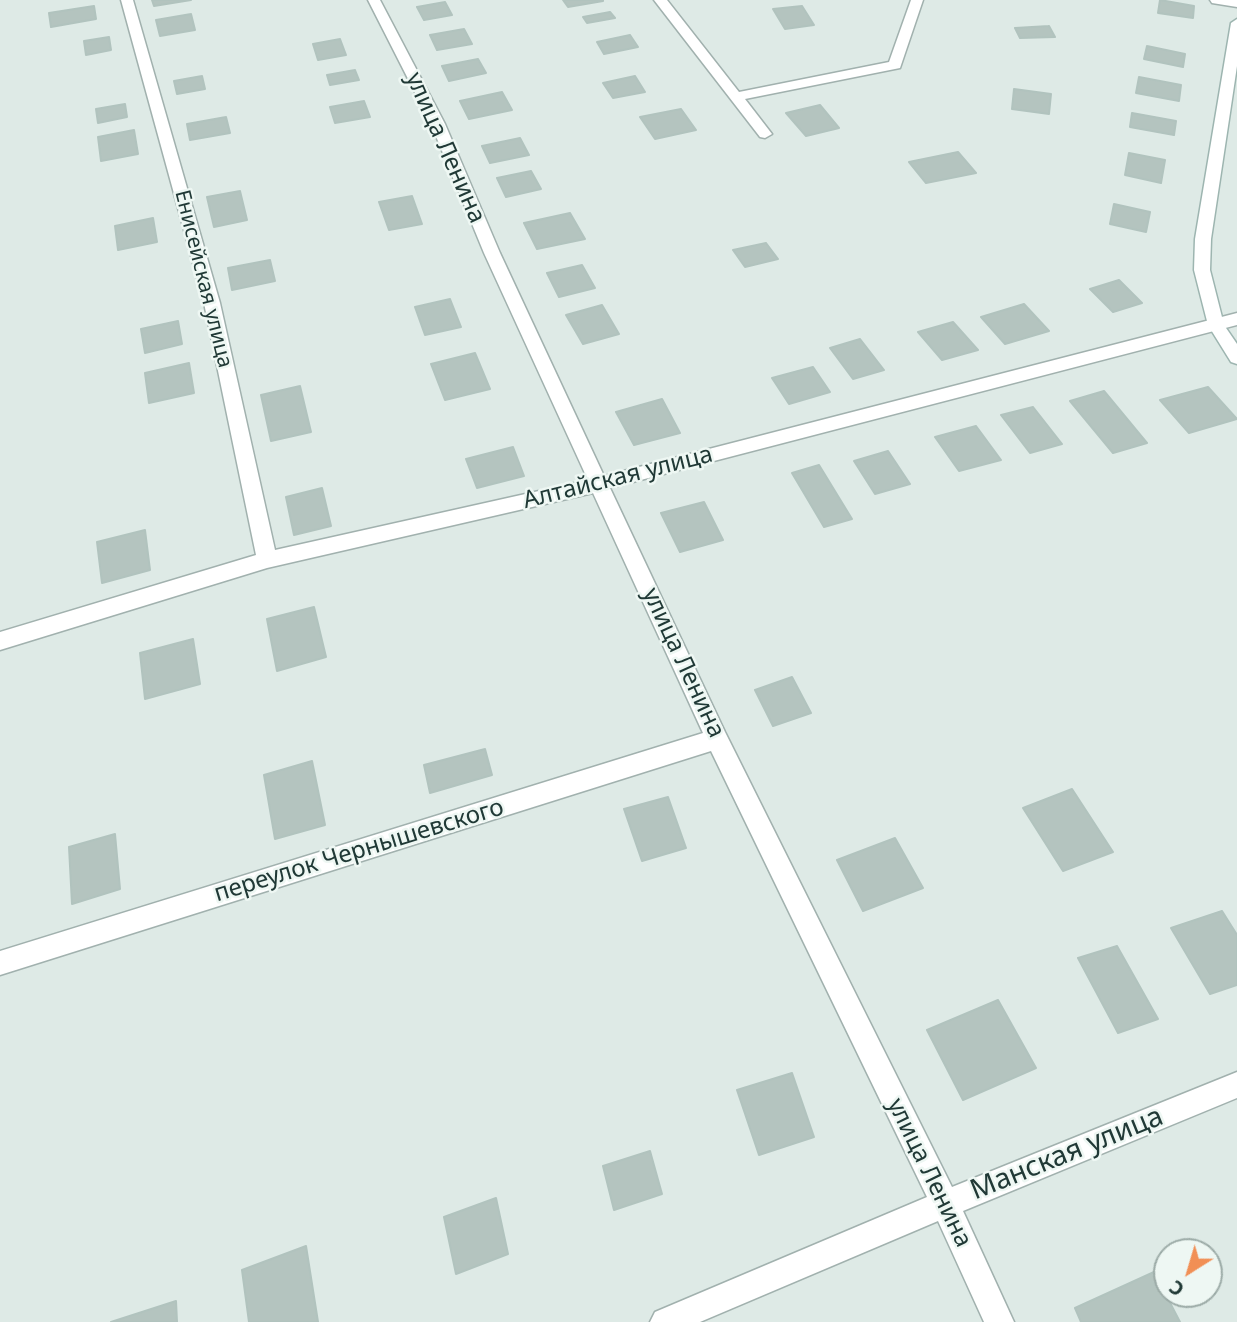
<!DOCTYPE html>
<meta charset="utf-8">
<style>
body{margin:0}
#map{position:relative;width:1237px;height:1322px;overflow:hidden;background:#deeae6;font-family:"Noto Sans",sans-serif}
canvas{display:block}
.north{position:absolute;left:1153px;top:1238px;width:70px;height:70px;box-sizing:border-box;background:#eef7f3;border:2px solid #9caba7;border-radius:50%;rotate:217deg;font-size:19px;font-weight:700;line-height:28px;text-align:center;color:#203936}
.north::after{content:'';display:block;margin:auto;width:24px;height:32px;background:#f18f55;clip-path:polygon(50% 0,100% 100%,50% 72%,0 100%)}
</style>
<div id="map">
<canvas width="1237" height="1322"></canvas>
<div class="north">С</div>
</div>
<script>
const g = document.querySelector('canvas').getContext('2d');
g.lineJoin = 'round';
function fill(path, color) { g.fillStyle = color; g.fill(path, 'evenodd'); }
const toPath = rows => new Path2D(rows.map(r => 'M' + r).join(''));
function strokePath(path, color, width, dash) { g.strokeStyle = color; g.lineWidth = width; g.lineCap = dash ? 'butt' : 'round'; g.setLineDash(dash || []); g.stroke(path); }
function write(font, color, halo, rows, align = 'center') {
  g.font = font + ' "Noto Sans",sans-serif'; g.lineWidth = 5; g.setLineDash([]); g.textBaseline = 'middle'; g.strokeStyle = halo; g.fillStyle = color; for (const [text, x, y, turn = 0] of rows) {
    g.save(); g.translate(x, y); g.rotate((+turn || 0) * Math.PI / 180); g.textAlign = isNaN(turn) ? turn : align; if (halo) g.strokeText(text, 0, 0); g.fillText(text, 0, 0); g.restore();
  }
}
const building = toPath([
 [152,0,191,0,154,6,152,0],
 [563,0,603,0,603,1,568,7,563,0],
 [1160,0,1194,6,1193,18,1158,13,1160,0],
 [445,2,452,15,424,20,417,7,445,2],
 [94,6,96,19,51,27,49,13,94,6],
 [802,6,814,25,785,29,773,9,802,6],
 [610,12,615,18,587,23,583,17,610,12],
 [191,14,195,30,160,36,156,20,191,14],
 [1049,26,1055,37,1020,38,1015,28,1049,26],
 [464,29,472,44,437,50,430,35,464,29],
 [630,35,638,47,604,54,597,42,630,35],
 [109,37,111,50,86,55,84,41,109,37],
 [340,39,346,55,318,60,313,44,340,39],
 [1147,46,1185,54,1183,67,1144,59,1147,46],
 [478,59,486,73,449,81,442,66,478,59],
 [355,70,359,80,330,85,327,75,355,70],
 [202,76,205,89,177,94,174,81,202,76],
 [635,76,645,92,613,98,603,83,635,76],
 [1139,77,1181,85,1179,101,1136,93,1139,77],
 [1014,89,1051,94,1049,114,1012,109,1014,89],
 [502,92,512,110,469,119,460,101,502,92],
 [364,101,370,117,335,123,330,107,364,101],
 [125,104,127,117,98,123,96,109,125,104],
 [820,105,839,128,806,136,786,113,820,105],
 [681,109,696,130,655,139,640,117,681,109],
 [1132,113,1176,121,1174,135,1130,127,1132,113],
 [226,117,230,133,190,140,187,124,226,117],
 [134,130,138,154,101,161,98,137,134,130],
 [520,138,529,155,490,163,482,146,520,138],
 [958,152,976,173,926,183,909,162,958,152],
 [1129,153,1165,160,1161,183,1125,175,1129,153],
 [531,171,541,189,506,197,497,178,531,171],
 [240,191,247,220,214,227,207,197,240,191],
 [412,196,422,224,389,230,379,202,412,196],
 [1114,204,1150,212,1146,232,1110,224,1114,204],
 [570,213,585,239,537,249,524,223,570,213],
 [153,218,157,242,118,250,115,226,153,218],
 [766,243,778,259,745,267,733,250,766,243],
 [270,260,275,281,232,290,228,268,270,260],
 [582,265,595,288,559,297,547,273,582,265],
 [1119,280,1142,303,1113,312,1090,289,1119,280],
 [450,299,461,327,425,335,415,307,450,299],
 [1024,304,1049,331,1005,344,981,317,1024,304],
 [602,305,619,334,583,344,566,315,602,305],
 [178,321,182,344,145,353,141,329,178,321],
 [953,322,978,350,942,360,918,332,953,322],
 [860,339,884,370,853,379,830,348,860,339],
 [475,353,490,389,445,400,431,364,475,353],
 [189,363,194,393,149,403,145,373,189,363],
 [813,367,830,392,789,404,772,378,813,367],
 [300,386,311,432,271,441,261,395,300,386],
 [1208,387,1237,419,1189,433,1160,400,1208,387],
 [1104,391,1147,443,1113,453,1070,401,1104,391],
 [662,399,680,433,634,445,616,412,662,399],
 [1033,407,1062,444,1030,453,1001,415,1033,407],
 [976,426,1001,460,959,471,935,437,976,426],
 [513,447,524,476,477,488,466,459,513,447],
 [888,451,910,484,875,494,854,461,888,451],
 [819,465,852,519,824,527,792,473,819,465],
 [322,488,331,526,294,535,286,497,322,488],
 [704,502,723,540,680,552,661,513,704,502],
 [145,530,150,570,102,583,97,542,145,530],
 [314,607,326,657,277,671,267,619,314,607],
 [193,639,200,684,145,699,140,653,193,639],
 [792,677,811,713,773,726,755,690,792,677],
 [485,749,492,775,430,793,424,765,485,749],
 [312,761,325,825,275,839,264,775,312,761],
 [1072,789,1113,852,1063,871,1023,808,1072,789],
 [668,797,686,848,642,861,624,809,668,797],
 [115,834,120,889,72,904,69,847,115,834],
 [895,838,923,888,863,911,837,860,895,838],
 [1222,911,1237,935,1237,985,1210,994,1171,928,1222,911],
 [1117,946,1158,1019,1118,1033,1078,958,1117,946],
 [998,1000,1036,1068,963,1100,927,1030,998,1000],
 [792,1073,814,1137,759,1155,737,1090,792,1073],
 [650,1151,662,1194,614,1210,603,1166,650,1151],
 [496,1198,508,1254,456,1274,444,1217,496,1198],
 [306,1246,318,1322,249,1322,242,1270,306,1246],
 [1154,1272,1180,1322,1081,1322,1075,1308,1154,1272],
 [176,1301,177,1322,111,1322,176,1301]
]);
fill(building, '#b4c4bf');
strokePath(building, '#b1c3be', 2);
const street = toPath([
 [121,0,133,0,220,303,275,550,588,480,484,253,431,124,368,0,380,0,445,124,500,253,604,476,1237,313,1237,325,610,488,725,732,952,1187,1237,1072,1237,1098,963,1211,1014,1322,984,1322,938,1221,700,1322,650,1322,655,1312,927,1197,711,751,0,975,0,951,703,733,593,493,267,568,0,650,0,632,256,555,204,303,121,0],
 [654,0,667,0,739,92,889,62,911,0,923,0,900,68,745,99,772,134,765,138,760,137,654,0],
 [1210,0,1237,0,1237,7,1212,3,1210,0]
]);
const secondary = toPath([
 [1237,19,1237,66,1211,239,1210,270,1224,325,1237,344,1237,364,1231,362,1208,325,1194,270,1195,239,1231,23,1237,19]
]);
strokePath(street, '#a1b1ae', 3);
strokePath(secondary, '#9db5b0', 3);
fill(street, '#fff');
fill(secondary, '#fff');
write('21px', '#203936', '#eef7f3', [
 ["Енисейская улица",203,279,76]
]);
write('24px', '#203936', '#eef7f3', [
 ["улица Ленина",445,148,66],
 ["Алтайская улица",618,478,-14],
 ["улица Ленина",683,663,65],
 ["переулок Чернышевского",359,851,-17],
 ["улица Ленина",929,1173,64]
]);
write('28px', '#203936', '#eef7f3', [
 ["Манская улица",1067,1154,-22]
]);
</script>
